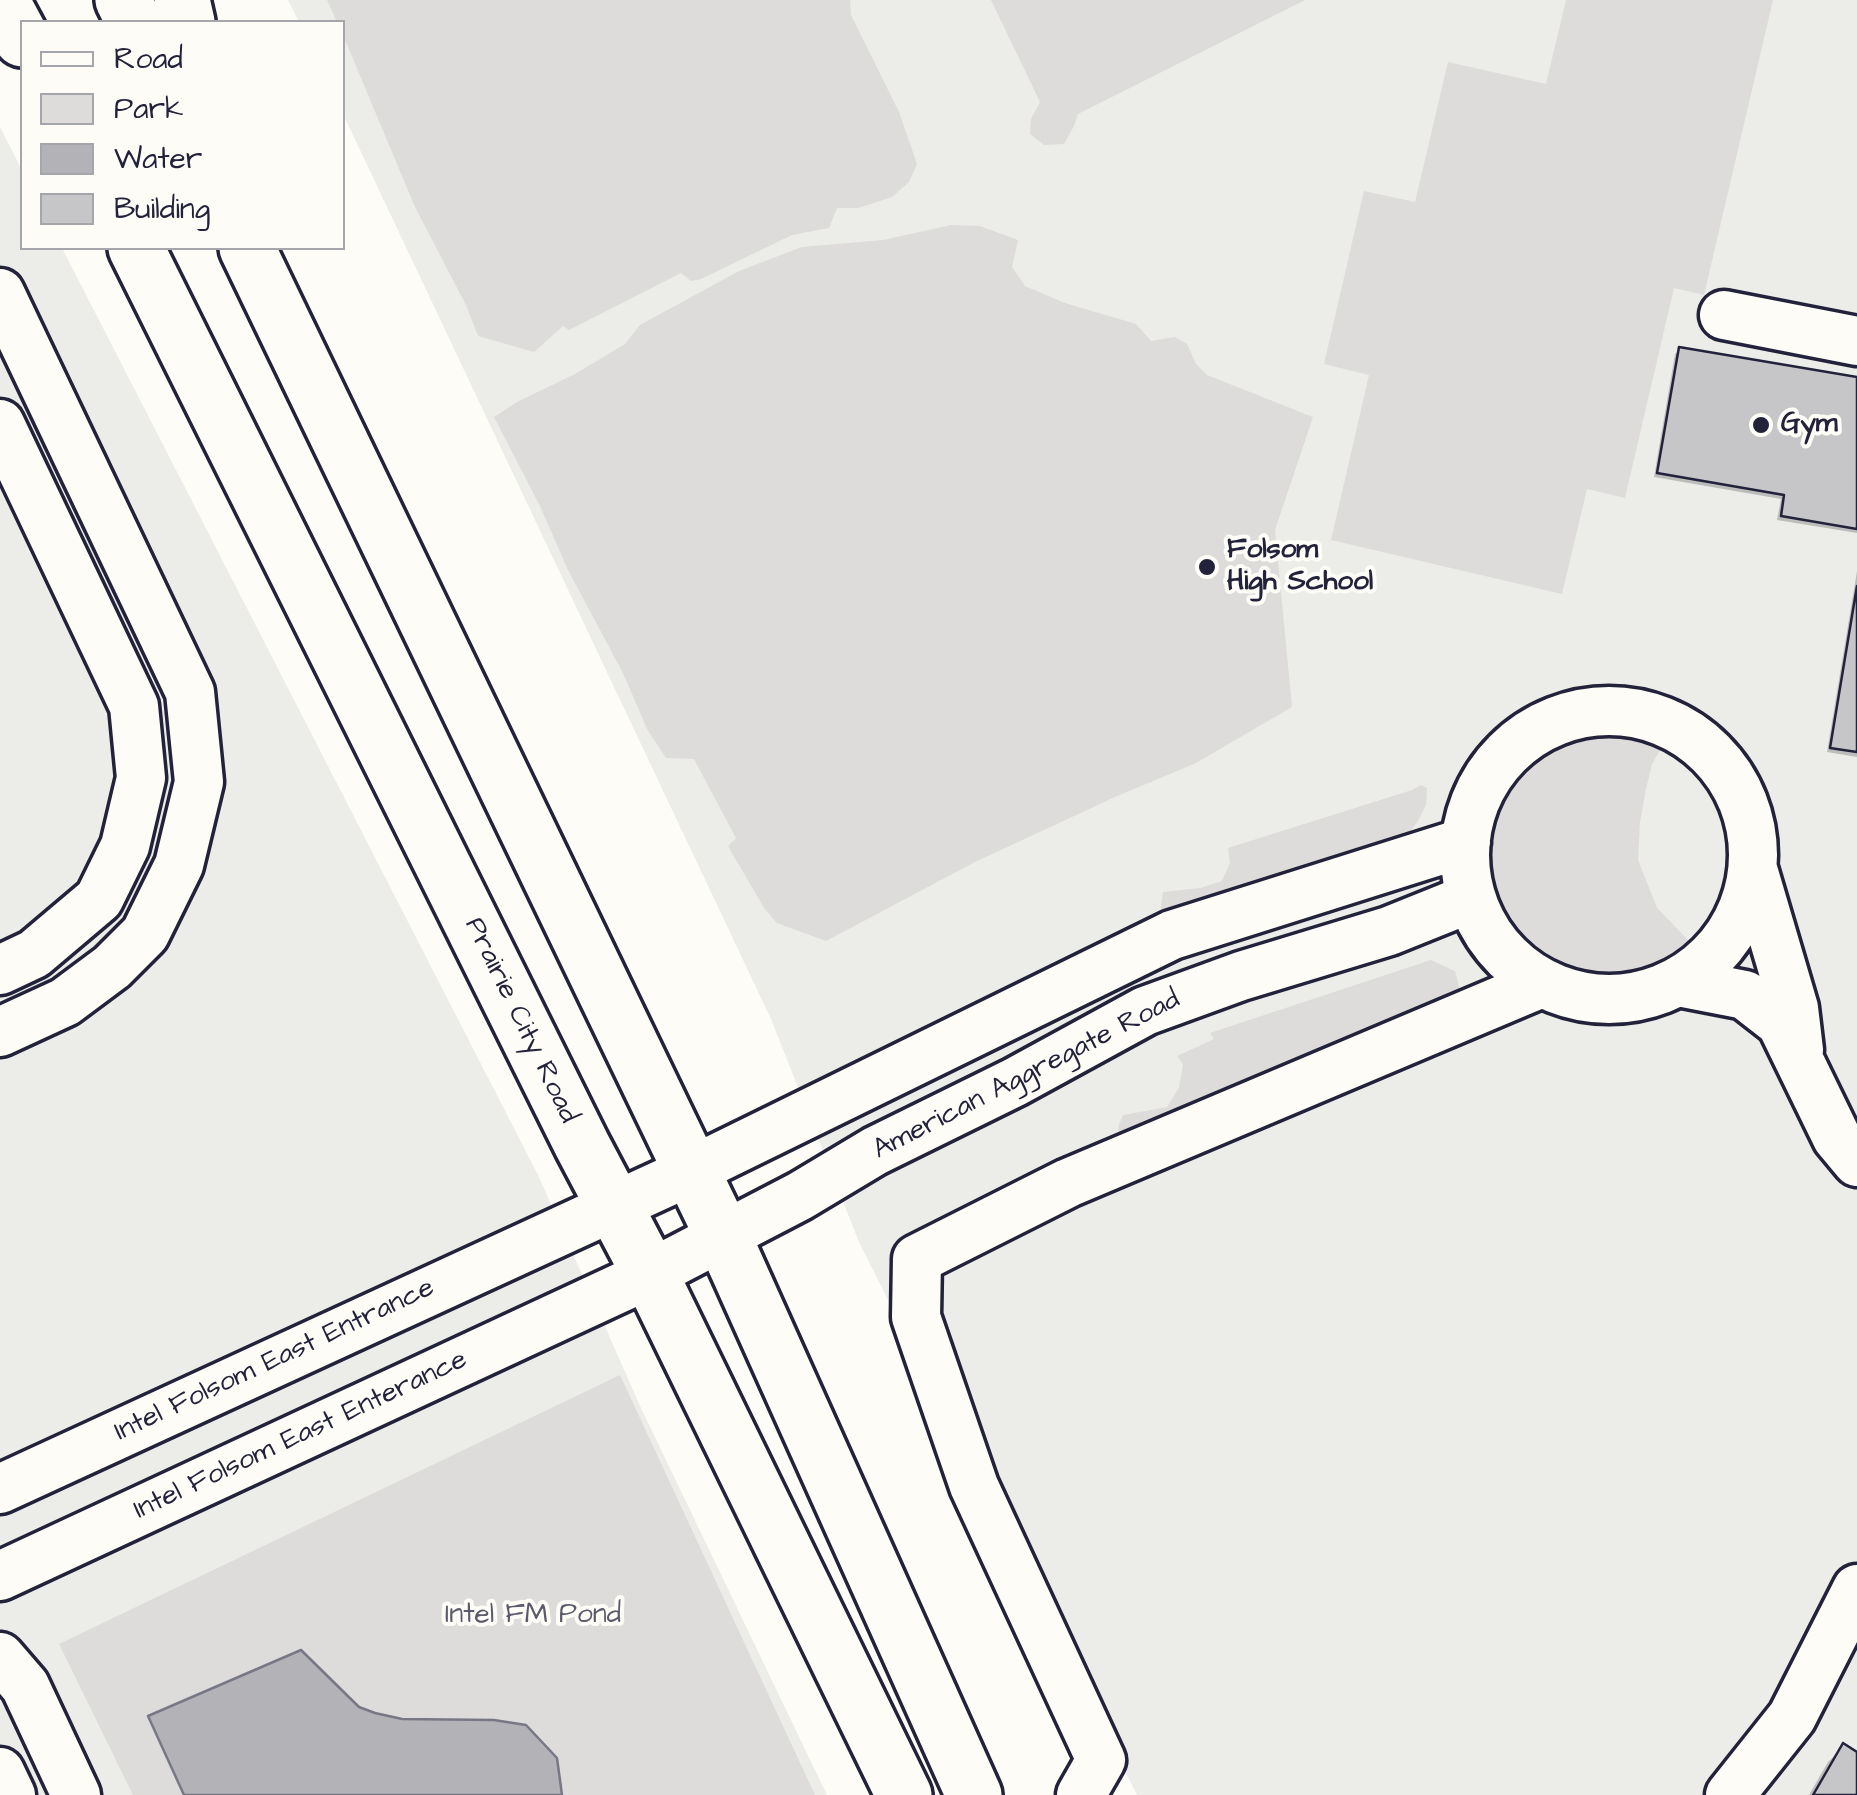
<!DOCTYPE html>
<style>
body{margin:0}
#map{position:relative;width:1857px;height:1795px;overflow:hidden;background:#fdfcf7;font-family:"Architects Daughter",sans-serif}
canvas{display:block}
.legend{position:absolute;left:20px;top:20px;width:325px;height:230px;box-sizing:border-box;background:#fdfcf7;border:2px solid #a5a5ac;margin:0;padding:12px 18px;list-style:none;font-size:30px;color:#22223b}
.legend li{display:flex;align-items:center;gap:20px;height:50px}
.legend b{width:50px;border:2px solid #a5a5ac}
</style>
<div id="map">
<canvas width="1857" height="1795"></canvas>
<ul class="legend">
<li><b style="height:12px;background:#fdfcf7"></b>Road</li>
<li><b style="height:28px;background:#dddcdb"></b>Park</li>
<li><b style="height:28px;background:#b2b2b7"></b>Water</li>
<li><b style="height:28px;background:#c6c6c8"></b>Building</li>
</ul>
</div>
<script>
const g = document.querySelector('canvas').getContext('2d');
g.lineJoin = 'round';
function fill(path, color) { g.fillStyle = color; g.fill(path, 'evenodd'); }
const toPath = rows => new Path2D(rows.map(r => 'M' + r).join(''));
function strokePath(path, color, width, dash) { g.strokeStyle = color; g.lineWidth = width; g.lineCap = dash ? 'butt' : 'round'; g.setLineDash(dash || []); g.stroke(path); }
function write(font, color, halo, rows, align = 'center') {
  g.font = font + ' "Architects Daughter",sans-serif'; g.lineWidth = 8; g.setLineDash([]); g.textBaseline = 'middle'; g.strokeStyle = halo; g.fillStyle = color; for (const [text, x, y, turn = 0] of rows) {
    g.save(); g.translate(x, y); g.rotate((+turn || 0) * Math.PI / 180); g.textAlign = isNaN(turn) ? turn : align; if (halo) g.strokeText(text, 0, 0); g.fillText(text, 0, 0); g.restore();
  }
}
fill(toPath([
 [288,0,1857,0,1857,1795,1137,1795,859,1242,771,1019,343,114,342,22,299,22],
 [0,127,22,170,22,248,62,248,538,1175,641,1408,827,1795,0,1795]
]), '#ecece9');
fill(toPath([
 [327,0,850,0,851,15,899,112,917,164,909,182,892,197,858,208,837,208,829,228,792,235,701,279,691,281,681,273,569,330,563,326,534,352,478,336,466,305,415,207,343,35,342,22,337,22],
 [991,0,1305,0,1078,114,1074,126,1064,144,1044,145,1030,134,1031,119,1040,102],
 [1566,0,1773,0,1704,295,1674,288,1625,498,1587,489,1562,594,1331,540,1369,375,1324,364,1364,191,1415,202,1448,62,1546,84],
 [951,225,980,226,1018,240,1012,267,1025,286,1065,303,1136,324,1151,341,1175,337,1187,344,1196,364,1207,375,1313,417,1275,530,1292,707,1196,763,1115,797,975,862,826,941,777,923,764,908,728,846,736,838,694,759,666,758,647,729,623,673,568,570,540,506,494,417,519,401,575,374,625,344,640,325,739,271,802,247,883,240],
 [1619,735,1663,745,1652,764,1646,789,1640,822,1638,860,1657,908,1688,940,1699,942,1683,960,1657,981,1618,990,1561,982,1533,965,1505,938,1492,904,1486,861,1495,809,1528,764,1574,740],
 [1421,785,1427,788,1426,805,1418,821,1408,834,1388,844,1160,913,1163,892,1200,888,1222,881,1230,863,1228,848,1412,790],
 [1431,960,1455,971,1460,990,1121,1144,1118,1127,1123,1115,1167,1107,1179,1088,1183,1064,1177,1056,1214,1039,1210,1033],
 [620,1375,815,1795,133,1795,59,1644]
]), '#dddcdb');
const water = toPath([
 [301,1650,359,1707,375,1713,402,1719,494,1720,526,1725,557,1758,562,1795,184,1795,148,1716,301,1650]
]);
fill(water, '#b2b2b7');
strokePath(water, '#787885', 2.5);
fill(toPath([
 [1680,350,1857,380,1857,533,1777,520,1781,499,1654,477,1675,354],
 [1857,571,1857,757,1827,752],
 [1843,1747,1857,1754,1857,1795,1809,1795,1828,1762]
]), '#0003');
const building = toPath([
 [1679,347,1857,377,1857,529,1781,516,1784,495,1657,473,1679,347],
 [1857,586,1857,752,1830,748,1857,586],
 [1843,1743,1857,1752,1857,1795,1813,1795,1843,1743]
]);
fill(building, '#c6c6c8');
strokePath(building, '#22223b', 2.5);
const minor = toPath([
 [0,293,190,692,199,782,179,865,145,934,112,967,65,1002,0,1032],
 [1724,315,1857,341],
 [0,424,134,706,141,778,125,846,99,899,34,954,0,970],
 '1465 855a144 144 0 1 1 288 0a144 144 0 1 1-288 0Z',
 [1753,869,1794,1008,1799,1050],
 [1678,982,1745,995,1781,1023,1837,1138,1857,1162],
 [0,1489,691,1171,1172,935,1466,842],
 [0,1576,650,1274,800,1196,875,1151,1015,1082,1145,1011,1241,976,1389,931,1471,898],
 [0,1657,25,1686,76,1795],
 [0,1772,11,1795],
 [1081,1795,1101,1760,974,1486,916,1317,917,1259,1068,1183,1542,983],
 [1730,1795,1792,1717,1857,1589]
]);
const major = toPath([
 [1,0,22,39],
 [123,0,134,22],
 [182,0,187,22],
 [136,248,582,1145,650,1274,904,1795],
 [247,248,723,1236,974,1795]
]);
strokePath(minor, '#22223b', 55);
strokePath(major, '#22223b', 62);
strokePath(minor, '#fdfcf7', 48);
strokePath(major, '#fdfcf7', 55);
for (const [x, y, r, color] of [
 [1761,425,10,"#22223b"],
 [1207,567,10,"#22223b"]
]) { const dot = new Path2D(); dot.arc(x, y, r, 0, 2 * Math.PI); g.fillStyle = color; g.fill(dot); strokePath(dot, '#fdfcf7', 4); }
write('bold 28px', '#22223b', '#fdfcf7', [
 ["Gym",1781,425],
 ["Folsom",1227,551],
 ["High School",1227,583]
], 'left');
write('28px', '#22223b', '#fdfcf7', [
 ["Prairie City Road",520,1021,64],
 ["American Aggregate Road",1027,1076,-27],
 ["Intel Folsom East Entrance",275,1361,-25],
 ["Intel Folsom East Enterance",301,1436,-25]
]);
write('28px', '#5a5a6b', '#fdfcf7', [
 ["Intel FM Pond",533,1616]
]);
</script>
